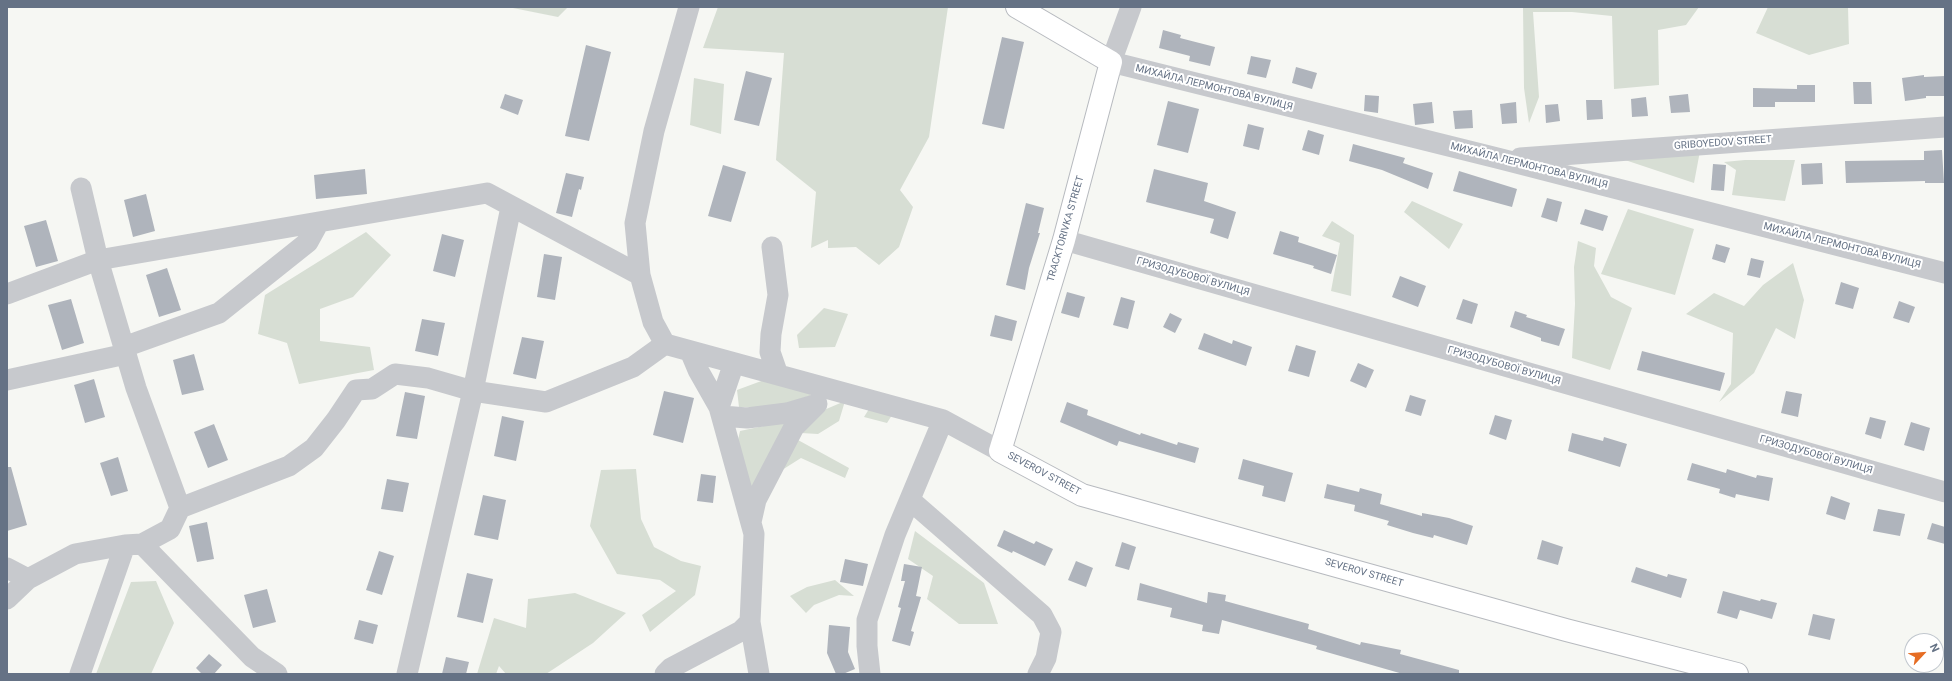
<!DOCTYPE html>
<meta charset="utf-8">
<style>
body{margin:0}
#map{position:relative;width:1952px;height:681px;overflow:hidden;background:#f6f7f3;font-family:Roboto,sans-serif}
canvas{display:block}
.frame{position:absolute;inset:0;border:8px solid #657285;pointer-events:none}
.north{position:absolute;left:1904px;top:633px;width:40px;height:40px;box-sizing:border-box;background:#fff;border:1px solid #c1c7ce;border-radius:50%;rotate:64deg;font-size:11px;font-weight:700;line-height:16px;text-align:center;color:#657285}
.north::after{content:'';display:block;margin:auto;width:14px;height:18px;background:#e66d24;clip-path:polygon(50% 0,100% 100%,50% 72%,0 100%)}
</style>
<div id="map">
<canvas width="1952" height="681"></canvas>
<div class="frame"></div>
<div class="north">N</div>
</div>
<script>
const g = document.querySelector('canvas').getContext('2d');
g.lineJoin = 'round';
function fill(path, color) { g.fillStyle = color; g.fill(path, 'evenodd'); }
const toPath = rows => new Path2D(rows.map(r => 'M' + r).join(''));
function strokePath(path, color, width, dash) { g.strokeStyle = color; g.lineWidth = width; g.lineCap = dash ? 'butt' : 'round'; g.setLineDash(dash || []); g.stroke(path); }
function write(font, color, halo, rows, align = 'center') {
  g.font = font + ' Roboto,sans-serif'; g.lineWidth = 4; g.setLineDash([]); g.textBaseline = 'middle'; g.strokeStyle = halo; g.fillStyle = color; for (const [text, x, y, turn = 0] of rows) {
    g.save(); g.translate(x, y); g.rotate((+turn || 0) * Math.PI / 180); g.textAlign = isNaN(turn) ? turn : align; if (halo) g.strokeText(text, 0, 0); g.fillText(text, 0, 0); g.restore();
  }
}
fill(toPath([
 [508,7,568,7,558,17],
 [718,7,948,7,929,137,900,190,913,207,899,247,879,265,856,247,828,248,828,240,811,248,816,192,776,160,784,53,703,48],
 [1523,7,1699,7,1686,25,1658,30,1659,85,1614,89,1612,16,1572,12,1533,12,1539,97,1529,123,1524,88],
 [1768,7,1848,7,1849,44,1809,55,1756,33],
 [694,78,724,84,721,134,690,125],
 [1700,151,1694,183,1616,157],
 [1745,160,1795,160,1785,201,1732,195,1736,170,1724,162],
 [1412,201,1463,224,1449,249,1404,212],
 [1628,209,1694,229,1675,295,1601,274],
 [1332,221,1354,235,1351,296,1331,291,1340,243,1322,236],
 [366,232,391,255,353,297,320,309,320,341,370,347,374,370,299,384,287,343,258,334,265,295],
 [1578,241,1596,248,1594,266,1611,297,1632,308,1610,370,1572,358,1575,304,1574,267],
 [1793,263,1804,300,1795,339,1776,328,1754,373,1719,402,1731,384,1733,333,1686,314,1714,293,1744,306,1763,285],
 [824,308,848,314,835,347,799,348,797,335],
 [764,380,813,395,770,408,739,407,737,390],
 [845,401,839,421,818,434,801,433,817,413],
 [869,409,892,415,887,423,864,417],
 [787,421,750,498,736,449,740,431],
 [798,440,849,468,845,478,801,458,782,470],
 [636,469,641,519,654,547,681,561,701,566,695,595,650,632,642,615,676,591,660,580,617,574,590,526,601,470],
 [915,531,984,583,998,624,959,624,927,599,933,576,908,559],
 [835,580,854,596,839,595,814,605,806,613,790,596,807,587],
 [156,581,174,623,151,674,96,674,131,582],
 [575,593,626,613,593,643,546,674,506,674,499,666,496,674,477,674,494,618,526,628,528,599]
]), '#d7ded4');
fill(toPath([
 [1163,30,1181,35,1180,38,1215,47,1210,66,1189,61,1190,56,1159,48],
 [1002,37,1024,42,1004,129,982,124],
 [586,45,611,52,589,141,565,136],
 [1251,56,1271,60,1266,78,1247,74],
 [1296,67,1317,73,1312,89,1292,83],
 [746,71,772,78,759,126,734,120],
 [1924,75,1924,77,1945,76,1945,96,1926,96,1926,98,1905,101,1902,78],
 [1853,82,1871,82,1872,104,1854,104],
 [1797,85,1815,85,1815,102,1775,102,1775,107,1753,107,1753,88,1797,89],
 [505,94,523,100,518,115,500,108],
 [1688,94,1690,112,1671,113,1669,96],
 [1365,95,1379,96,1378,113,1364,111],
 [1646,97,1648,116,1632,117,1631,99],
 [1586,100,1602,100,1603,119,1587,120],
 [1168,101,1199,109,1188,153,1157,145],
 [1432,102,1434,123,1415,125,1413,104],
 [1516,102,1517,123,1502,124,1500,104],
 [1558,104,1560,121,1546,123,1545,105],
 [1472,110,1473,128,1455,129,1453,111],
 [1248,124,1264,128,1259,150,1243,146],
 [1308,130,1324,135,1319,155,1302,150],
 [1353,144,1405,158,1403,163,1433,173,1428,189,1382,170,1349,161],
 [1942,150,1944,183,1925,183,1925,181,1846,183,1845,161,1924,160,1924,151],
 [1822,163,1823,184,1802,185,1801,164],
 [1713,164,1726,165,1724,191,1711,190],
 [723,165,746,172,731,222,708,216],
 [365,169,367,194,316,199,314,175],
 [1154,169,1208,183,1204,201,1236,212,1228,239,1210,233,1214,219,1146,202],
 [1459,171,1517,189,1512,207,1453,191],
 [566,173,584,177,581,190,579,189,572,217,556,213],
 [146,194,155,231,133,237,124,200],
 [1547,198,1562,202,1557,222,1541,217],
 [1026,203,1044,208,1038,233,1040,233,1029,268,1025,290,1006,285],
 [1585,209,1608,216,1603,231,1580,224],
 [46,220,58,261,36,267,24,226],
 [1280,231,1299,237,1298,242,1337,255,1331,274,1313,268,1314,266,1273,254],
 [442,234,464,240,455,277,433,271],
 [1716,244,1730,248,1725,263,1712,259],
 [544,254,562,257,555,300,537,297],
 [1751,258,1764,261,1760,278,1747,275],
 [167,268,181,310,159,317,146,275],
 [1400,276,1426,286,1418,307,1392,297],
 [1841,282,1859,288,1853,309,1835,304],
 [1067,292,1085,297,1079,318,1061,313],
 [1121,297,1135,301,1128,329,1113,325],
 [71,299,84,343,62,350,48,305],
 [1463,299,1478,304,1472,324,1456,319],
 [1899,301,1915,307,1909,323,1893,318],
 [1515,311,1527,315,1526,317,1565,329,1559,346,1541,341,1541,338,1510,327],
 [1170,313,1182,319,1175,333,1163,327],
 [995,315,1017,321,1012,341,990,336],
 [422,319,445,323,438,356,415,351],
 [1204,333,1232,344,1233,340,1252,347,1246,366,1198,349],
 [522,337,544,341,536,379,513,374],
 [1296,345,1316,351,1309,377,1288,371],
 [1642,351,1725,373,1720,391,1637,370],
 [194,354,204,390,182,395,173,360],
 [1358,363,1374,370,1366,388,1350,381],
 [94,379,105,417,85,423,74,385],
 [664,391,694,398,683,443,653,435],
 [1786,391,1802,394,1798,417,1781,413],
 [405,392,425,396,417,439,396,436],
 [1410,395,1426,400,1421,416,1405,411],
 [1067,402,1088,410,1087,415,1140,435,1141,433,1177,445,1178,442,1199,448,1195,463,1119,441,1117,446,1060,422],
 [1495,415,1512,420,1506,440,1489,434],
 [502,416,524,421,516,461,494,456],
 [1870,417,1886,421,1881,439,1865,434],
 [1911,422,1930,428,1924,451,1904,445],
 [214,424,228,460,208,468,194,432],
 [1572,433,1603,441,1604,437,1627,444,1620,467,1568,451],
 [118,457,128,491,111,496,100,463],
 [1243,459,1293,473,1285,502,1262,496,1264,486,1238,479],
 [1692,463,1726,473,1727,469,1756,478,1757,475,1773,478,1769,501,1736,494,1735,498,1719,493,1720,489,1687,480],
 [7,467,11,467,27,525,7,531],
 [701,474,716,476,713,503,697,501],
 [387,479,409,483,403,512,381,509],
 [1327,484,1359,492,1360,488,1382,494,1380,504,1422,516,1422,513,1449,518,1473,526,1467,545,1434,535,1433,538,1413,533,1387,525,1389,521,1354,511,1355,505,1324,498],
 [483,495,506,500,498,540,474,535],
 [1831,496,1850,503,1845,520,1826,514],
 [1878,509,1905,514,1900,536,1873,531],
 [207,522,214,559,197,562,189,526],
 [1932,523,1945,527,1945,544,1927,539],
 [1004,530,1034,544,1036,541,1053,549,1045,566,1013,551,1012,553,997,546],
 [1542,540,1563,547,1558,565,1537,559],
 [1122,542,1136,547,1129,570,1115,566],
 [379,551,394,556,382,595,366,590],
 [845,559,868,564,863,586,840,582],
 [1076,561,1093,568,1086,587,1068,580],
 [904,564,922,567,916,596,921,597,911,631,914,632,910,646,892,641,901,608,898,607,905,581,901,581],
 [1636,567,1667,577,1668,574,1687,579,1681,598,1631,582],
 [467,573,493,579,483,623,457,617],
 [1140,583,1207,603,1208,592,1226,595,1225,601,1309,624,1308,629,1360,645,1361,642,1401,650,1400,654,1459,670,1459,674,1403,674,1316,649,1317,646,1222,620,1219,634,1202,631,1203,625,1170,617,1172,608,1137,600],
 [267,589,276,622,253,628,244,595],
 [1723,591,1760,601,1761,599,1777,603,1772,619,1740,610,1737,619,1717,613],
 [1813,614,1835,619,1830,640,1808,635],
 [359,620,378,625,373,644,354,639],
 [829,625,850,627,848,652,855,669,843,674,836,674,827,653],
 [209,654,222,665,214,674,202,674,196,668],
 [446,657,469,662,466,674,442,674]
]), '#afb4bc');
const major = toPath([
 [1017,7,1111,62,1064,240,1000,451,1082,495,1566,630,1737,674]
]);
strokePath(major, '#b7babf', 24);
strokePath(toPath([
 [689,7,654,131,635,223,640,275,653,322,665,344,943,420,1000,451],
 [1131,7,1111,62,1501,159,1945,273],
 [1520,158,1945,127],
 [81,188,98,260,136,388,180,508],
 [1064,240,1945,492],
 [772,247,778,295,771,334,770,352,778,375],
 [7,294,98,260,487,193,640,275],
 [124,347,219,313,308,242,319,222],
 [690,351,698,370,719,407],
 [734,363,719,407,754,534,750,622,759,674],
 [7,380,126,354],
 [722,416,747,418,787,413,814,405],
 [910,500,1042,615,1051,632,1046,658,1038,674],
 [751,522,756,500,794,427,817,404],
 [142,544,252,657,277,674],
 [7,568,28,579],
 [7,599,28,579,75,554,125,545,142,544,170,529,180,508,289,466,314,448,336,420,356,390,372,389,395,374,428,378,473,391,546,402,633,367,665,344],
 [80,674,125,545],
 [407,674,473,391,511,207],
 [665,674,671,668,741,631,750,622],
 [870,674,867,646,867,620,895,535,943,420]
]), '#c7c9cd', 21);
strokePath(major, '#fff', 22);
write('10px', '#657285', '#fff', [
 ["МИХАЙЛА ЛЕРМОНТОВА ВУЛИЦЯ",1214,88,14],
 ["GRIBOYEDOV STREET",1723,143,-4],
 ["МИХАЙЛА ЛЕРМОНТОВА ВУЛИЦЯ",1529,166,14],
 ["TRACKTORIVKA STREET",1066,229,-74],
 ["МИХАЙЛА ЛЕРМОНТОВА ВУЛИЦЯ",1842,246,14],
 ["ГРИЗОДУБОВОЇ ВУЛИЦЯ",1193,277,16],
 ["ГРИЗОДУБОВОЇ ВУЛИЦЯ",1504,366,16],
 ["ГРИЗОДУБОВОЇ ВУЛИЦЯ",1816,455,16],
 ["SEVEROV STREET",1044,474,28],
 ["SEVEROV STREET",1364,573,16]
]);
</script>
